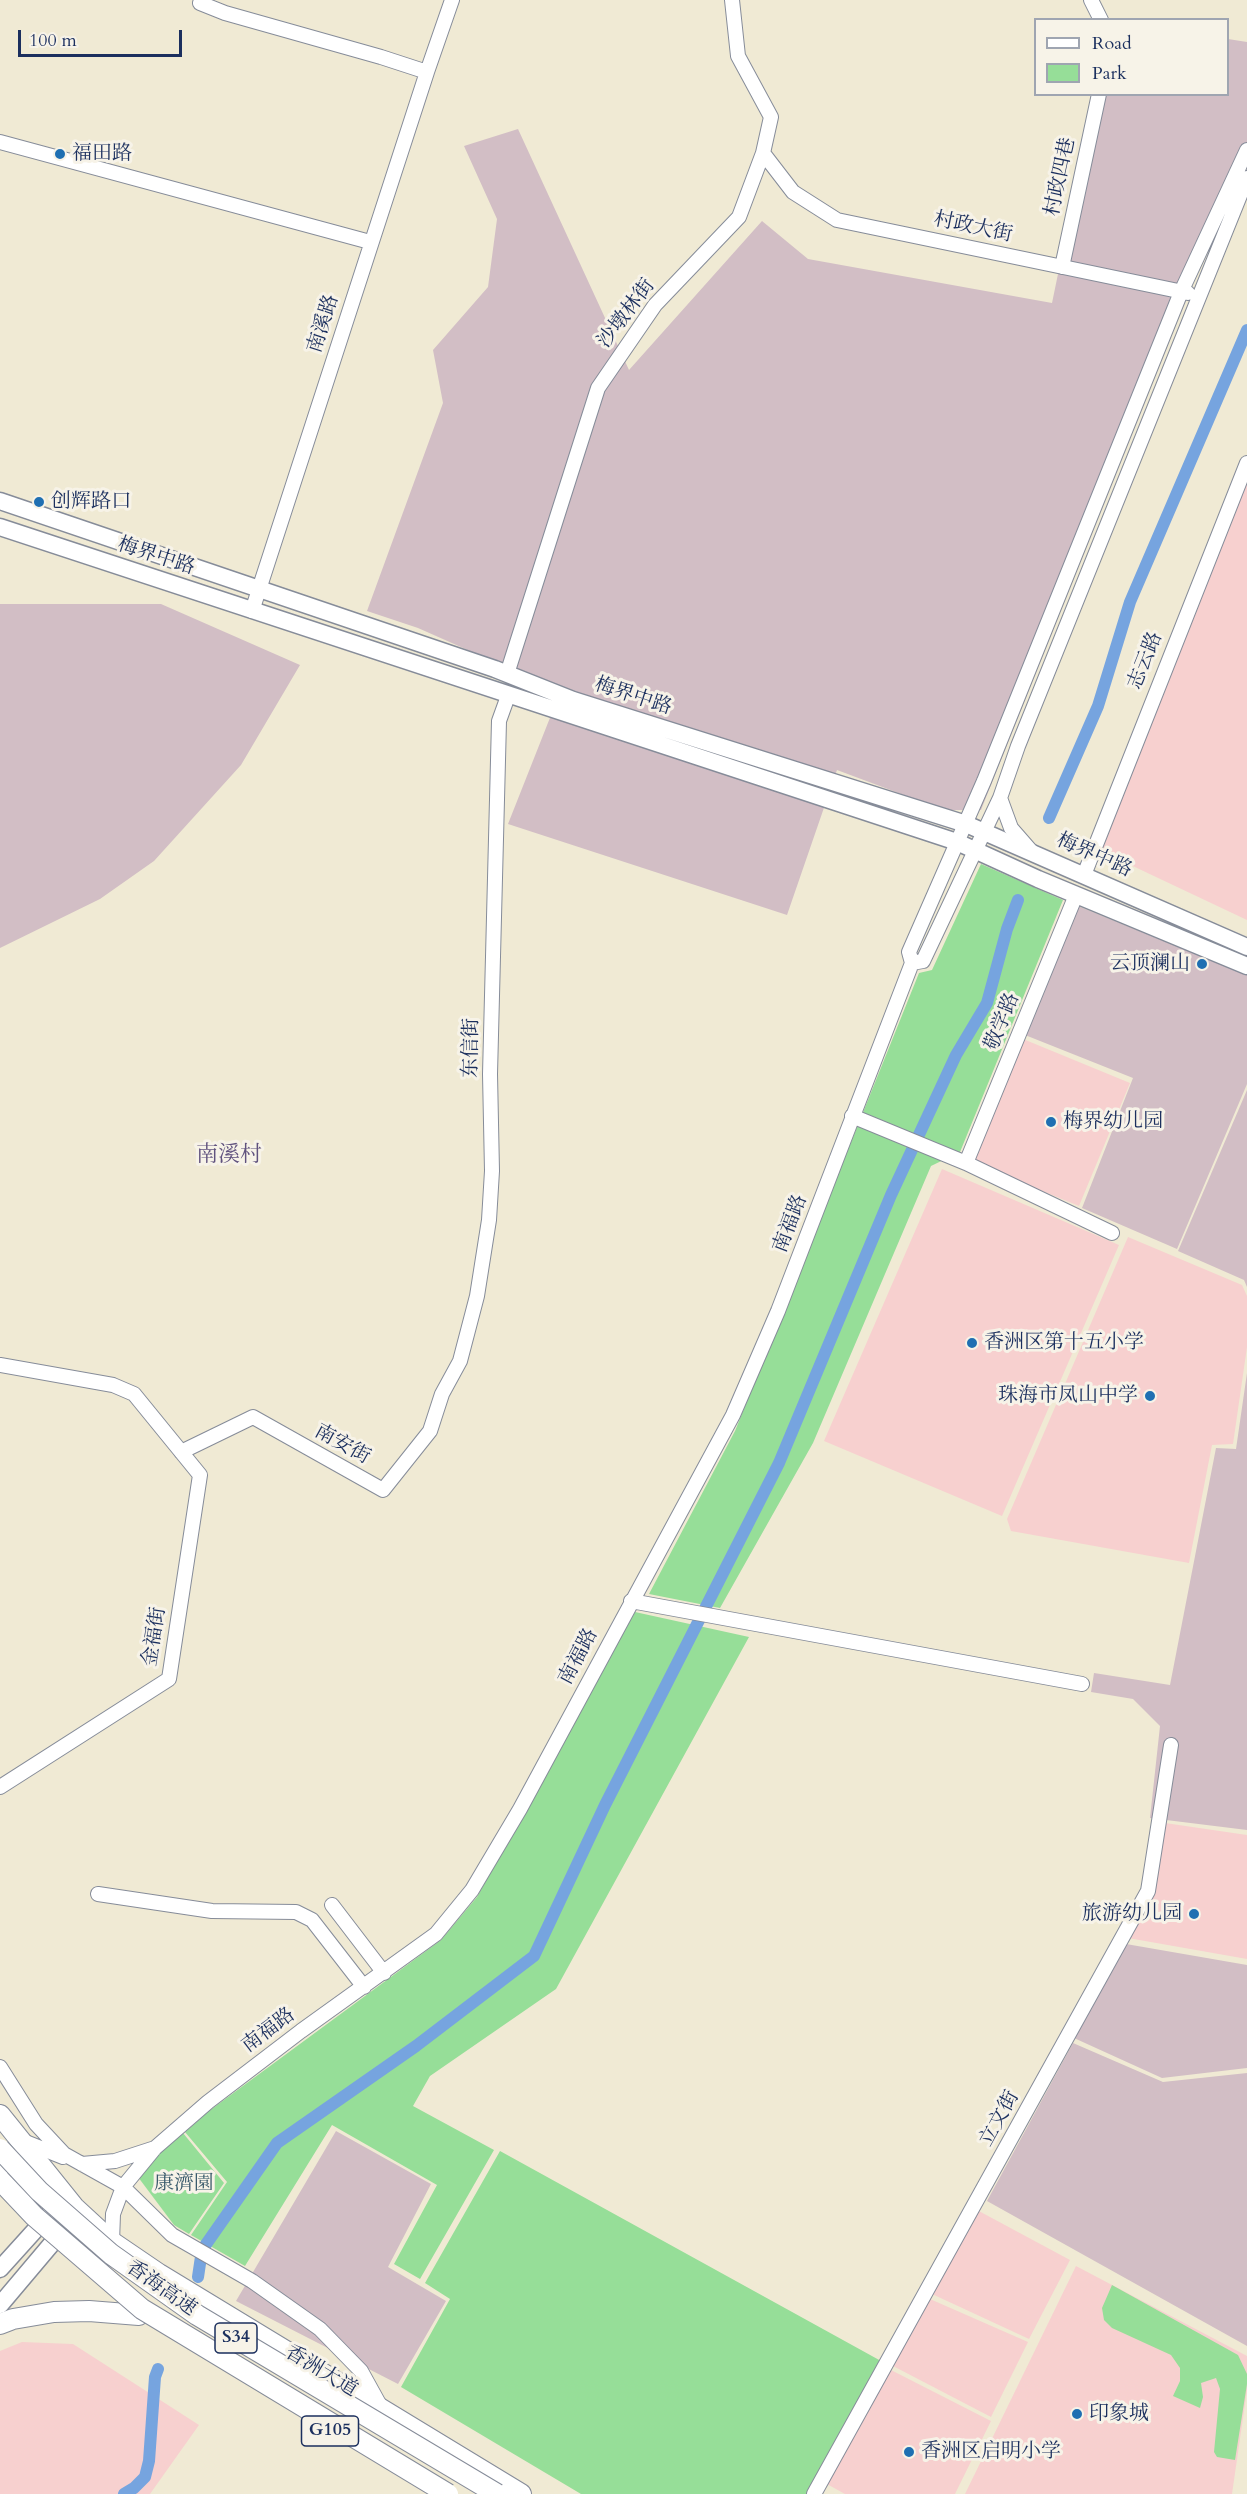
<!DOCTYPE html>
<meta charset="utf-8">
<style>
body{margin:0}
#map{position:relative;width:1247px;height:2494px;overflow:hidden;background:#f0ead4;font-family:Cardo,serif}
canvas{display:block}
.legend{position:absolute;left:1034px;top:18px;width:195px;height:78px;box-sizing:border-box;background:#f7f3e8;border:2px solid #9fa5b1;margin:0;padding:8px 10px;list-style:none;font-size:18px;color:#1b2f5e}
.legend li{display:flex;align-items:center;gap:12px;height:30px}
.legend b{width:30px;border:2px solid #9fa5b1}
.scale{position:absolute;left:18px;top:30px;width:164px;height:27px;box-sizing:border-box;border:3px solid #1b2f5e;border-top:0;padding-left:8px;font-size:18px;line-height:21px;white-space:nowrap;color:#1b2f5e;-webkit-text-stroke:4px #f7f3e8;paint-order:stroke}
</style>
<div id="map">
<canvas width="1247" height="2494"></canvas>
<ul class="legend">
<li><b style="height:8px;background:#fff"></b>Road</li>
<li><b style="height:16px;background:#96de98"></b>Park</li>
</ul>
<div class="scale">100 m</div>
</div>
<script>
const g = document.querySelector('canvas').getContext('2d');
g.lineJoin = 'round';
function fill(path, color) { g.fillStyle = color; g.fill(path, 'evenodd'); }
const toPath = rows => new Path2D(rows.map(r => 'M' + r).join(''));
function strokePath(path, color, width, dash) { g.strokeStyle = color; g.lineWidth = width; g.lineCap = dash ? 'butt' : 'round'; g.setLineDash(dash || []); g.stroke(path); }
function write(font, color, halo, rows, align = 'center') {
  g.font = font + ' Cardo,"Noto Serif SC",serif'; g.lineWidth = 6; g.setLineDash([]); g.textBaseline = 'middle'; g.strokeStyle = halo; g.fillStyle = color; for (const [text, x, y, turn = 0] of rows) {
    g.save(); g.translate(x, y); g.rotate((+turn || 0) * Math.PI / 180); g.textAlign = isNaN(turn) ? turn : align; if (halo) g.strokeText(text, 0, 0); g.fillText(text, 0, 0); g.restore();
  }
}
fill(toPath([
 [1247,476,1247,920,1101,851],
 [1023,1039,1130,1083,1079,1206,971,1162],
 [942,1169,1119,1245,1002,1516,824,1441],
 [1128,1237,1242,1285,1247,1296,1247,1347,1233,1444,1212,1445,1189,1563,1011,1531,1007,1519],
 [1165,1823,1247,1835,1247,1959,1128,1938],
 [977,2210,1070,2260,1029,2339,932,2294],
 [1076,2266,1247,2356,1247,2390,1232,2494,965,2494],
 [930,2299,1028,2342,991,2417,893,2366],
 [22,2342,73,2344,199,2425,150,2494,0,2494,0,2351],
 [891,2370,991,2421,955,2494,845,2494,825,2483]
]), '#f7d0cf');
fill(toPath([
 [1228,39,1247,42,1247,144,981,810,944,810,837,770,787,915,508,824,557,700,488,659,418,628,367,611,443,403,433,350,488,287,497,219,464,146,518,129,629,370,762,221,808,259,1052,303,1095,95,1228,94],
 [0,604,161,604,300,665,241,765,154,861,100,899,0,948],
 [1078,906,1247,975,1247,1084,1177,1249,1082,1208,1133,1078,1025,1035],
 [1247,1090,1247,1287,1244,1280,1178,1251],
 [1247,1373,1247,1830,1150,1818,1160,1726,1133,1699,1091,1692,1094,1673,1170,1685,1216,1448,1236,1449],
 [1126,1944,1247,1965,1247,2068,1162,2078,1074,2038],
 [1073,2043,1163,2082,1247,2073,1247,2346,987,2201],
 [336,2131,431,2184,388,2267,446,2301,398,2384,236,2301]
]), '#d2bec5');
fill(toPath([
 [981,864,1063,900,960,1152,931,1166,813,1443,720,1608,649,1594,735,1431,919,973,932,970],
 [635,1612,749,1637,556,1989,430,2076,413,2106,494,2150,420,2279,394,2264,437,2185,332,2125,245,2266,191,2235,227,2182,185,2132,209,2111,441,1940,477,1897],
 [183,2133,224,2183,189,2234,174,2225,138,2177,159,2151],
 [500,2151,881,2361,808,2494,581,2494,401,2387,450,2299,425,2283],
 [1112,2285,1238,2355,1247,2374,1247,2384,1235,2460,1217,2457,1214,2452,1220,2389,1216,2378,1201,2383,1203,2397,1200,2408,1173,2396,1180,2381,1180,2368,1171,2355,1112,2328,1104,2320,1102,2308]
]), '#96de98');
strokePath(toPath([
 [1049,818,1098,706,1130,602,1247,330],
 [198,2277,202,2250,277,2143,416,2046,534,1956,605,1805,779,1463,891,1195,956,1055,987,1003,1007,929,1018,900],
 [124,2494,134,2488,145,2477,149,2461,155,2377,158,2369]
]), '#76a4df', 12);
const minor = toPath([
 [1091,0,1101,20],
 [200,3,225,13,381,57,427,72,252,611],
 [427,72,452,0],
 [0,142,370,242],
 [763,153,793,192,837,220,1188,293],
 [1062,267,1099,94],
 [507,674,598,388,655,305,739,217,763,153,771,117,738,56,732,0],
 [1000,798,923,961,912,963,909,952,984,781,1181,292,1247,150],
 [1032,852,1011,828,1000,798,1018,746,1247,178],
 [1084,875,1247,463],
 [852,1116,966,1163,1112,1233],
 [966,1163,1076,895],
 [0,1365,113,1385,134,1394,200,1475,169,1679,0,1787],
 [181,1452,253,1417,383,1490,430,1431,442,1394,460,1361,477,1296,489,1220,492,1171,490,1074,499,721,508,696],
 [631,1601,1082,1684],
 [98,1894,212,1911,296,1912,312,1920,364,1987],
 [332,1905,384,1973],
 [0,2067,36,2124,64,2154,123,2187,172,2235,252,2281,320,2329,361,2371,382,2409],
 [23,2141,63,2157],
 [82,2164,115,2161,155,2148],
 [112,2242,113,2214,123,2187,155,2148,208,2102,301,2031,436,1934,472,1890,520,1809,733,1415,778,1311,912,963],
 [814,2494,1148,1891,1171,1745]
]);
const major = toPath([
 [0,501,495,669,573,700,966,824,1247,947],
 [0,527,957,842,1038,879,1247,966],
 [0,2269,65,2197],
 [0,2305,65,2228]
]);
const highway = toPath([
 [0,2115,74,2207,112,2242,159,2274,521,2494],
 [0,2164,23,2194],
 [0,2324,13,2319,54,2312,89,2311,139,2315]
]);
strokePath(minor, '#868c99', 16);
strokePath(major, '#868c99', 19);
strokePath(highway, '#868c99', 22);
strokePath(minor, '#fff', 14);
strokePath(major, '#fff', 16);
strokePath(highway, '#fff', 20);
const highwayBridge = toPath([
 [0,2149,39,2191,111,2254,197,2315,497,2494],
 [0,2180,34,2216,142,2309,448,2494]
]);
strokePath(highwayBridge, '#868c99', 22, []);
strokePath(highwayBridge, '#fff', 20);
for (const [x, y, r, color] of [
 [60,154,6,"#1f6fb2"],
 [39,502,6,"#1f6fb2"],
 [1202,964,6,"#1f6fb2"],
 [1051,1122,6,"#1f6fb2"],
 [972,1343,6,"#1f6fb2"],
 [1150,1396,6,"#1f6fb2"],
 [1194,1914,6,"#1f6fb2"],
 [1077,2414,6,"#1f6fb2"],
 [909,2452,6,"#1f6fb2"]
]) { const dot = new Path2D(); dot.arc(x, y, r, 0, 2 * Math.PI); g.fillStyle = color; g.fill(dot); strokePath(dot, '#f7f3e8', 2); }
for (const [x, y, w] of [
 [236,2338,42],
 [330,2431,57]
]) { const box = new Path2D(); box.roundRect(x - w / 2, y - 15, w, 30, 4.5); g.fillStyle = '#f7f3e8'; g.fill(box); strokePath(box, '#1b2f5e', 1.5); }
write('bold 18px', '#1b2f5e', null, [
 ["S34",236,2338],
 ["G105",330,2431]
]);
write('20px', '#1b2f5e', '#f7f3e8', [
 ["福田路",72,154],
 ["创辉路口",51,502],
 ["云顶澜山",1190,964,"right"],
 ["梅界幼儿园",1063,1122],
 ["香洲区第十五小学",984,1343],
 ["珠海市凤山中学",1138,1396,"right"],
 ["旅游幼儿园",1182,1914,"right"],
 ["印象城",1089,2414],
 ["香洲区启明小学",921,2452]
], 'left');
write('20px', '#1b2f5e', '#f7f3e8', [
 ["村政四巷",1061,177,-78],
 ["村政大街",973,228,12],
 ["沙墩林街",627,314,-53],
 ["南溪路",324,324,-72],
 ["梅界中路",156,557,18],
 ["志云路",1146,661,-68],
 ["梅界中路",633,697,18],
 ["梅界中路",1094,856,24],
 ["敬学路",1003,1022,-68],
 ["东信街",472,1048,-89],
 ["南福路",791,1224,-69],
 ["南安街",342,1445,29],
 ["金福街",155,1637,-81],
 ["南福路",579,1657,-62],
 ["南福路",269,2031,-37],
 ["立文街",1000,2119,-61],
 ["香海高速",161,2289,35],
 ["香洲大道",321,2372,31]
]);
write('20px', '#3a5b6c', '#f7f3e8', [
 ["康濟園",184,2184]
]);
write('22px', '#60527e', '#f7f3e8', [
 ["南溪村",229,1156]
]);
</script>
